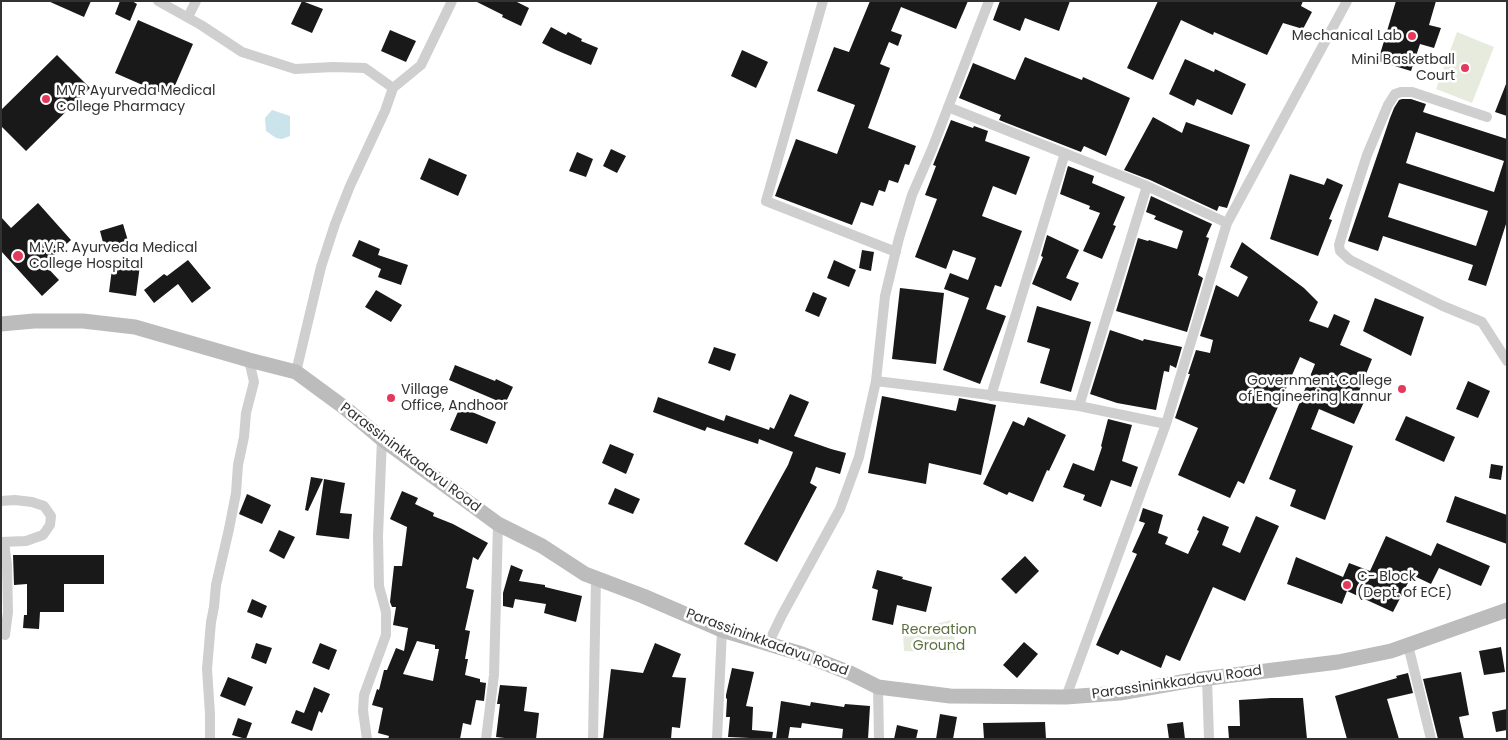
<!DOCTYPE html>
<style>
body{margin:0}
#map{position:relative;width:1508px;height:740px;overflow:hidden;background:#fff;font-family:Poppins,sans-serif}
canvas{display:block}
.frame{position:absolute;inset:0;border:2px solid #323232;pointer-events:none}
</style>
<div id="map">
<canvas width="1508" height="740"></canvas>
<div class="frame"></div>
</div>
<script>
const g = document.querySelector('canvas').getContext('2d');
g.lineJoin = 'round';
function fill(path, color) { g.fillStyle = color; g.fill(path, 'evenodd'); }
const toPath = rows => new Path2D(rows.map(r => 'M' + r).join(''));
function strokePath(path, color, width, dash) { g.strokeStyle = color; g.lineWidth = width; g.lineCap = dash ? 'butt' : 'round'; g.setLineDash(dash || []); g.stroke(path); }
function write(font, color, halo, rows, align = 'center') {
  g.font = font + ' Poppins,sans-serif'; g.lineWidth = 5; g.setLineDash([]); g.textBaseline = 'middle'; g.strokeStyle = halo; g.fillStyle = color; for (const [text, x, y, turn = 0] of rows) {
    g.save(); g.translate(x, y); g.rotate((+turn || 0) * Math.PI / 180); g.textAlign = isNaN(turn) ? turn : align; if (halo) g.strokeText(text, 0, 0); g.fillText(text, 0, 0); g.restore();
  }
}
fill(toPath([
 [1457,32,1494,47,1472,103,1436,89],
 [951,620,957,653,904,651,903,634,917,629]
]), '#e7ebde');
fill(toPath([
 [272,110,290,116,290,136,282,139,276,138,266,131,265,118]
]), '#cbe3eb');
fill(toPath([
 [48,1,91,1,84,17],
 [120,1,132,1,137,4,130,21,115,14],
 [302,1,323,9,312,33,291,24],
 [475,1,515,1,529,8,521,26,502,17,503,15],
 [870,1,968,1,956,29,901,7,891,31,902,35,898,46,889,42,880,64,890,68,868,128,916,146,909,165,905,164,898,183,889,180,885,192,879,190,873,206,861,202,852,225,775,196,796,139,837,154,855,105,817,91,834,47,849,52],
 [1000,1,1070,1,1059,31,1025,18,1020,31,993,20],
 [1158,1,1303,1,1301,6,1312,12,1303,29,1283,23,1267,55,1214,32,1213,35,1181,20,1153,80,1127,68],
 [1396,1,1436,1,1429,25,1441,28,1434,48,1420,44,1411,71,1378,61],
 [138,20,193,44,170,97,115,73],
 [551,27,566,35,568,32,582,39,581,41,598,48,591,65,556,50,542,43],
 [390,30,416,41,406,62,381,51],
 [742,50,768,62,756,88,731,76],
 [57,55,90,88,26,151,1,126,1,110],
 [1025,57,1082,80,1083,77,1130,98,1106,156,1084,146,1081,152,999,120,1001,115,959,98,973,63,1015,80],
 [1185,59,1214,72,1215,69,1246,84,1232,115,1197,99,1194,106,1169,94],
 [1506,84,1507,84,1507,116,1495,112],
 [1402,99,1411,99,1426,104,1423,112,1507,139,1507,221,1486,286,1468,280,1473,265,1383,236,1378,251,1348,241,1390,118,1394,108,1399,100],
 [1416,132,1504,161,1494,192,1406,163],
 [1399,183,1488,211,1476,246,1388,217],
 [1153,117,1182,133,1186,122,1250,145,1227,208,1219,206,1217,211,1150,180,1124,170],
 [951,120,973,128,974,126,988,131,985,141,1030,157,1016,195,993,186,982,216,1022,231,1001,287,995,285,986,309,1006,316,980,384,943,370,969,298,944,289,950,273,968,280,976,258,953,250,946,269,915,257,937,199,925,195,936,166,933,165],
 [611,149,626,156,617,173,603,166],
 [577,152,593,159,586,177,569,171],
 [429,158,467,175,458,196,420,179],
 [1068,166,1094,176,1092,183,1125,197,1113,225,1116,226,1102,259,1083,251,1100,213,1089,209,1090,206,1060,194],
 [1290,174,1324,185,1327,178,1343,185,1329,219,1332,220,1318,256,1270,239],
 [1151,196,1212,224,1206,237,1209,238,1198,275,1203,278,1187,332,1116,311,1138,238,1148,241,1149,240,1177,249,1183,231,1154,219,1156,216,1146,212],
 [38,203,71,240,44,264,59,280,42,296,1,251,1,217,11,228],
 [123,224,129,244,105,250,100,231],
 [1047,235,1079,250,1066,278,1079,283,1071,301,1032,284,1043,257,1041,256],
 [359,240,380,249,378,255,408,265,401,285,378,277,381,269,352,256],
 [1242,242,1304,288,1318,302,1309,321,1328,328,1334,314,1350,321,1340,345,1372,359,1356,399,1364,402,1354,424,1319,409,1311,429,1353,446,1325,520,1290,506,1296,490,1269,479,1315,364,1300,357,1244,484,1238,481,1230,498,1178,475,1198,428,1175,418,1190,374,1188,374,1196,350,1210,353,1213,340,1200,336,1216,285,1238,297,1248,277,1230,267],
 [862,250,874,252,871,271,859,268],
 [188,260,211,288,192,303,178,284,154,303,144,290,164,274,167,276],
 [834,260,856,270,849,287,827,278],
 [113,261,140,265,136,296,109,292],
 [900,288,944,293,936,364,892,359],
 [376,290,402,305,391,322,365,307],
 [813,292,827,298,819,317,805,311],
 [1375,298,1424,317,1411,356,1363,331],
 [1037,306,1091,322,1071,392,1040,383,1050,349,1027,342],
 [1110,330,1143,341,1144,339,1182,347,1176,368,1170,365,1169,372,1164,371,1156,410,1117,403,1090,394],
 [714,347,736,354,730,371,708,363],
 [455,365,495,381,496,379,513,387,505,404,449,380],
 [1468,381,1490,391,1478,418,1456,409],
 [790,394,809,402,794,436,831,449,846,453,840,474,816,467,810,483,817,487,777,562,744,544,788,465,793,452,759,439,758,444,707,427,705,431,653,412,658,397,724,421,726,415,769,430,770,427,774,429],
 [882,396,956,411,959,398,996,405,981,475,929,463,926,484,868,473],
 [460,407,496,422,487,444,450,430],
 [1406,416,1455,437,1444,462,1395,440],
 [1028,417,1066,435,1049,471,1047,470,1033,502,1009,492,1007,495,983,484,1013,421,1024,426],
 [1108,419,1132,425,1122,461,1138,467,1131,487,1111,480,1101,507,1083,500,1085,495,1063,487,1073,463,1094,471,1102,447,1101,446],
 [610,444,634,454,626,474,602,463],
 [1491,464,1503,466,1501,480,1489,478],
 [311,477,323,479,308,511,305,510],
 [324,479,345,483,340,513,352,514,349,539,316,535],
 [615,488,640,499,633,514,608,504],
 [402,491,418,498,415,504,434,513,433,516,453,524,488,543,478,560,473,557,466,588,474,590,465,630,470,631,465,659,468,659,465,675,480,679,480,682,486,683,484,701,476,700,471,725,463,723,460,739,388,739,389,736,378,733,383,708,372,705,377,689,379,690,384,670,387,670,396,648,404,651,408,628,393,625,396,607,392,607,390,602,394,566,402,566,407,527,390,519],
 [417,641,435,645,435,649,439,649,433,681,403,674],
 [247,494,271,505,262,524,239,514],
 [1455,496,1507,515,1507,544,1446,522],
 [1143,508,1163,515,1158,533,1168,537,1165,544,1188,554,1199,531,1197,530,1203,516,1229,527,1222,545,1240,553,1256,516,1279,526,1245,601,1213,587,1180,661,1166,655,1161,668,1121,650,1118,655,1096,645,1137,554,1132,552,1145,523,1139,521],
 [279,530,295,537,284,559,269,551],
 [1386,536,1431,556,1437,543,1490,566,1481,586,1439,568,1431,584,1412,575,1393,612,1347,591,1342,604,1287,584,1296,557,1343,577,1349,563,1370,571],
 [13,555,104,555,104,584,64,584,64,612,40,612,39,629,23,628,24,615,27,615,27,584,14,585],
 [1025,556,1039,571,1016,594,1001,579],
 [511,565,523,570,519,581,545,585,545,587,582,596,576,622,544,613,546,604,515,599,513,608,503,606,503,593],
 [877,570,903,577,902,579,932,587,926,612,897,605,893,625,872,620,878,590,872,588],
 [252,599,267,606,262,618,247,612],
 [1024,642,1038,654,1017,678,1003,665],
 [256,643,272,648,266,664,251,658],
 [320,643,337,650,329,670,312,663],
 [655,643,681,654,672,677,686,678,680,728,672,727,671,739,603,739,611,669,643,673],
 [1501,647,1505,672,1484,675,1479,651],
 [732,668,754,672,746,706,753,707,752,730,773,732,772,739,728,737,730,717,726,717,727,699,726,698,726,695],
 [1461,672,1469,715,1459,717,1464,739,1438,739,1423,679],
 [1408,673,1413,693,1387,699,1399,739,1347,739,1335,696,1397,678,1396,676],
 [228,677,253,687,245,706,220,696],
 [500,685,527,687,524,711,539,713,536,739,513,739,496,737,500,704,497,704],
 [314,687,330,694,322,713,319,711,312,731,291,723,296,710,304,713],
 [1271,698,1303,698,1307,739,1229,739,1228,726,1240,726,1239,700],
 [781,701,810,706,811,702,844,707,845,704,870,706,868,739,842,739,843,729,802,723,801,728,790,727,788,739,776,739],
 [1507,709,1507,730,1496,732,1492,712],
 [940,714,957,717,953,739,936,739],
 [238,718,252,723,246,739,232,735],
 [1045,722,1046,739,984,739,983,723],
 [1183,722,1185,739,1169,739,1167,724],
 [897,725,918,730,916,739,894,739]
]), '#191919');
strokePath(toPath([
 [158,1,201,25,242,52,295,69,333,67,365,68,393,88,385,111,350,186,335,224,321,267,296,372],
 [823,1,766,201,896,252],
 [188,17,196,1],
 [393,88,421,65,452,1],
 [948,107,1147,186,1227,223],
 [1487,117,1412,92,1401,92,1395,94,1388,105,1367,155,1350,208,1339,245,1340,251,1350,260,1443,306,1482,322,1507,361],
 [876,381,1079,406,1166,424],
 [991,396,1065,153],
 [1079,406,1147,186],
 [1,501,15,500,32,502,44,506,51,516,50,525,43,535,26,541,1,542],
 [4,542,7,565,8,612,5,635],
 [768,644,782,615,840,509,859,457,876,381,885,296,899,238,912,195,932,149,989,1],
 [1408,645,1431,739],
 [1207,678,1209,739],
 [878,687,879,739],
 [1066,697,1166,424,1227,223,1347,1],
 [210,739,210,714,207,669,211,622,214,607,216,585,229,529,236,493,238,465,244,437,246,413,254,382,249,360],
 [367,739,363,711,364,695,386,635,386,612,379,586,378,536,382,439],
 [486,739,494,675,498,524],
 [593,739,596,578],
 [717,739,722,630]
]), '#cfcfcf', 10);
strokePath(toPath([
 [1,324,34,321,83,321,135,327,249,360,296,372,345,408,382,439,498,524,542,546,585,574,643,596,722,630,802,654,850,673,878,687,950,696,1066,697,1120,693,1193,680,1338,662,1391,651,1507,610]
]), '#bcbcbc', 15);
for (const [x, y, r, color] of [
 [1412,36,5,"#e4395c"],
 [1465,68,5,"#e4395c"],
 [46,99,5,"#e4395c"],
 [18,256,6,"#e4395c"],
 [1402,389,5,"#e4395c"],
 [391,398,5,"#e4395c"],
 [1347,585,5,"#e4395c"]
]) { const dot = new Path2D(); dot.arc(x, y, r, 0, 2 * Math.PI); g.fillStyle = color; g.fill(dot); strokePath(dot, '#fff', 2); }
write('14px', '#323232', '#fff', [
 ["Mechanical Lab",1402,36,"right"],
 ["Mini Basketball",1455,60,"right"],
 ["Court",1455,76,"right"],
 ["MVR Ayurveda Medical",56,91],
 ["College Pharmacy",56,107],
 ["M.V.R. Ayurveda Medical",29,248],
 ["College Hospital",29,264],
 ["Government College",1392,381,"right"],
 ["of Engineering Kannur",1392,397,"right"],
 ["Village",401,390],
 ["Office, Andhoor",401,406],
 ["C- Block",1357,577],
 ["(Dept. of ECE)",1357,593]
], 'left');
write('14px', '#323232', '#fff', [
 ["Parassininkkadavu Road",410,458,37],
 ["Parassininkkadavu Road",767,643,20],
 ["Parassininkkadavu Road",1177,683,-8]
]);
write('14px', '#5b6f3f', '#fff', [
 ["Recreation",939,630],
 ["Ground",939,646]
]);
</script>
